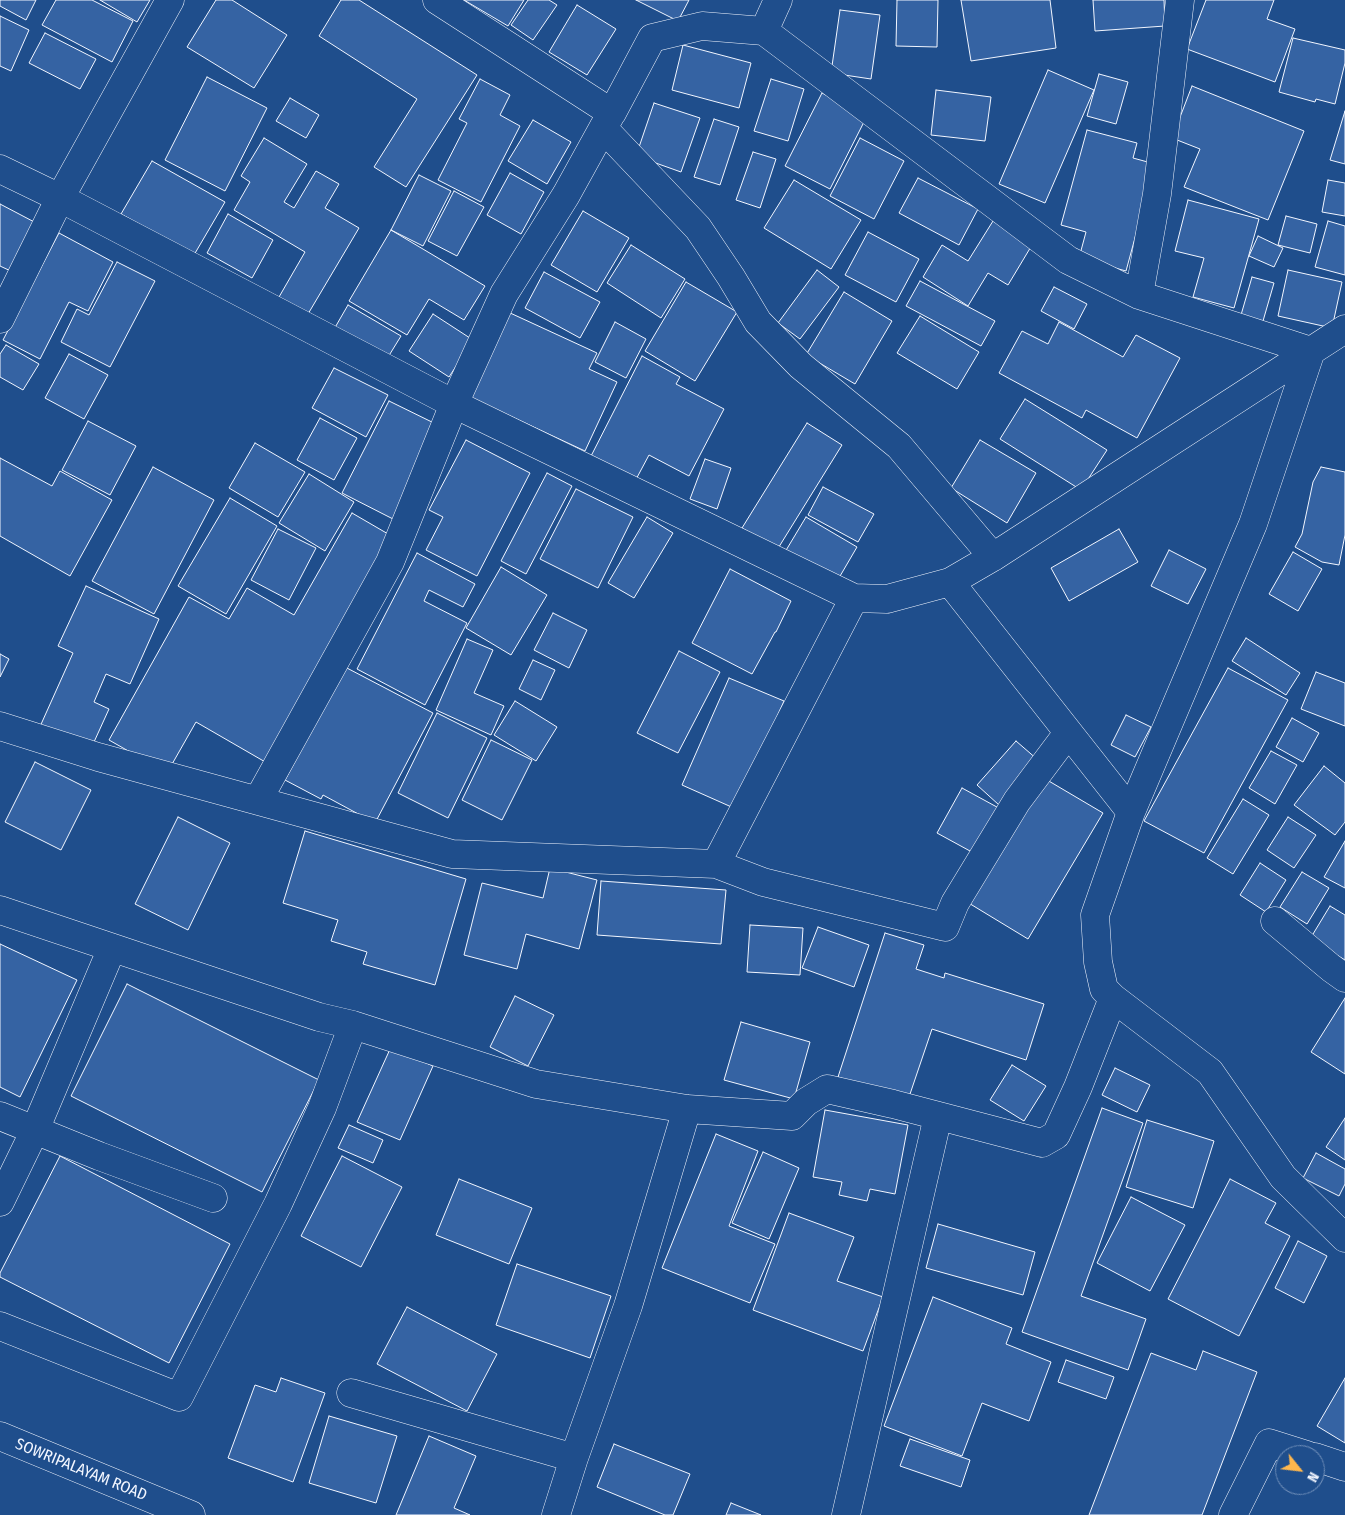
<!DOCTYPE html>
<style>
body{margin:0}
#map{position:relative;width:1345px;height:1515px;overflow:hidden;background:#1f4e8c;font-family:"Fira Sans Condensed",sans-serif}
canvas{display:block}
.north{position:absolute;left:1275px;top:1445px;width:50px;height:50px;box-sizing:border-box;background:#1f4e8c;border:1px solid #7391ba;border-radius:50%;rotate:119deg;font-size:14px;font-weight:700;line-height:20px;text-align:center;color:#f2f6ff}
.north::after{content:'';display:block;margin:auto;width:18px;height:22px;background:#ffb74d;clip-path:polygon(50% 0,100% 100%,50% 72%,0 100%)}
</style>
<div id="map">
<canvas width="1345" height="1515"></canvas>
<div class="north">N</div>
</div>
<script>
const g = document.querySelector('canvas').getContext('2d');
g.lineJoin = 'round';
function fill(path, color) { g.fillStyle = color; g.fill(path, 'evenodd'); }
const toPath = rows => new Path2D(rows.map(r => 'M' + r).join(''));
function strokePath(path, color, width, dash) { g.strokeStyle = color; g.lineWidth = width; g.lineCap = dash ? 'butt' : 'round'; g.setLineDash(dash || []); g.stroke(path); }
function write(font, color, halo, rows, align = 'center') {
  g.font = font + ' "Fira Sans Condensed",sans-serif'; g.lineWidth = 4; g.setLineDash([]); g.textBaseline = 'middle'; g.strokeStyle = halo; g.fillStyle = color; for (const [text, x, y, turn = 0] of rows) {
    g.save(); g.translate(x, y); g.rotate((+turn || 0) * Math.PI / 180); g.textAlign = isNaN(turn) ? turn : align; if (halo) g.strokeText(text, 0, 0); g.fillText(text, 0, 0); g.restore();
  }
}
const building = toPath([
 [0,0,36,0,26,20,0,6,0,0],
 [56,0,92,0,133,21,112,62,42,25,56,0],
 [100,0,150,0,137,22,100,0],
 [216,0,232,0,287,35,254,88,187,47,216,0],
 [341,0,359,0,477,75,406,187,374,167,417,99,319,36,341,0],
 [464,0,524,0,508,26,464,0],
 [528,0,549,0,557,5,533,40,511,25,528,0],
 [636,0,689,0,678,21,636,0],
 [897,0,938,0,937,47,896,46,897,0],
 [961,0,1050,0,1056,48,971,61,961,0],
 [1093,0,1164,0,1165,26,1095,31,1093,0],
 [1206,0,1274,0,1267,19,1295,29,1275,82,1187,49,1206,0],
 [577,5,616,29,587,75,549,52,577,5],
 [840,10,880,15,871,79,831,73,840,10],
 [0,16,29,30,11,71,0,66,0,16],
 [45,33,96,59,80,89,29,63,45,33],
 [1293,38,1345,50,1345,63,1335,104,1316,99,1315,102,1279,92,1293,38],
 [683,45,751,63,739,108,672,90,683,45],
 [1048,70,1094,90,1045,203,999,184,1048,70],
 [1099,74,1128,82,1116,124,1087,116,1099,74],
 [207,77,267,108,225,191,165,160,207,77],
 [480,79,510,95,500,115,520,126,481,202,438,180,467,123,459,119,480,79],
 [771,79,804,89,788,141,754,131,771,79],
 [1192,86,1304,131,1268,220,1184,187,1200,149,1172,138,1192,86],
 [936,90,991,97,985,141,931,135,936,90],
 [822,93,867,116,830,189,785,166,822,93],
 [290,98,319,115,306,138,276,121,290,98],
 [654,103,700,118,681,172,636,156,654,103],
 [1345,111,1345,164,1330,160,1345,111],
 [714,119,739,127,720,185,694,177,714,119],
 [533,120,571,142,547,184,508,161,533,120],
 [1087,130,1137,143,1133,158,1155,164,1126,271,1079,258,1086,232,1061,225,1087,130],
 [264,138,307,164,284,202,294,208,316,171,339,184,325,208,359,228,308,314,279,297,305,252,234,210,250,182,241,176,264,138],
 [860,138,904,161,874,219,830,196,860,138],
 [753,152,776,159,760,208,736,200,753,152],
 [152,161,225,202,194,255,121,214,152,161],
 [510,173,544,192,521,234,487,215,510,173],
 [419,175,451,191,423,246,391,230,419,175],
 [918,178,978,209,959,245,899,213,918,178],
 [794,180,861,220,831,269,764,228,794,180],
 [1328,180,1345,183,1345,216,1322,212,1328,180],
 [454,191,484,207,457,256,428,241,454,191],
 [1188,200,1259,219,1234,308,1193,297,1204,258,1175,251,1188,200],
 [0,204,40,225,15,273,0,266,0,204],
 [583,211,629,238,597,292,551,265,583,211],
 [228,214,273,240,252,278,207,253,228,214],
 [1286,216,1317,224,1310,253,1278,245,1286,216],
 [993,221,1032,245,1008,285,988,273,968,306,923,277,942,245,968,261,993,221],
 [1328,221,1345,226,1345,275,1315,267,1328,221],
 [391,230,485,286,464,320,429,299,407,335,349,301,391,230],
 [868,232,919,259,896,302,845,275,868,232],
 [59,233,113,262,88,311,69,302,40,359,3,340,59,233],
 [1258,236,1283,248,1274,267,1249,256,1258,236],
 [631,245,685,279,661,318,607,283,631,245],
 [117,262,155,281,110,367,61,342,77,309,89,315,117,262],
 [817,270,839,287,800,339,778,323,817,270],
 [1288,270,1342,282,1332,328,1278,316,1288,270],
 [544,272,600,302,580,338,525,308,544,272],
 [1252,277,1274,283,1263,321,1241,315,1252,277],
 [920,281,995,321,981,346,906,306,920,281],
 [686,282,737,312,695,381,645,351,686,282],
 [1054,287,1087,304,1074,329,1041,311,1054,287],
 [844,292,892,321,855,384,806,355,844,292],
 [348,305,401,336,385,362,333,331,348,305],
 [508,312,597,353,589,369,617,382,585,451,469,397,508,312],
 [433,314,473,340,449,377,409,351,433,314],
 [920,316,979,352,957,389,897,353,920,316],
 [615,322,646,339,626,378,595,362,615,322],
 [1059,322,1123,357,1136,335,1180,358,1137,438,1086,410,1082,418,999,373,1022,331,1048,344,1059,322],
 [6,345,39,364,23,390,0,377,0,354,6,345],
 [69,354,108,375,84,419,45,398,69,354],
 [642,356,680,377,676,384,724,409,689,476,649,455,633,485,588,462,642,356],
 [334,368,388,395,366,437,312,408,334,368],
 [1025,399,1107,450,1081,490,1000,439,1025,399],
 [389,401,440,426,393,519,342,493,389,401],
 [320,418,357,438,334,480,297,460,320,418],
 [88,421,136,446,110,495,62,470,88,421],
 [807,423,842,445,777,550,742,528,807,423],
 [466,440,530,473,477,576,426,550,443,517,429,510,466,440],
 [980,440,1036,473,1007,523,951,488,980,440],
 [255,443,305,472,278,517,229,488,255,443],
 [0,458,52,486,60,471,112,500,70,576,0,536,0,458],
 [705,459,731,468,717,509,690,499,705,459],
 [153,467,214,500,154,614,92,581,153,467],
 [1321,467,1345,472,1345,535,1339,565,1322,562,1295,547,1302,534,1313,482,1321,467],
 [547,473,572,486,526,574,501,561,547,473],
 [309,474,354,502,325,551,279,523,309,474],
 [823,487,874,514,858,542,808,515,823,487],
 [576,489,633,517,598,588,540,559,576,489],
 [230,498,277,526,226,614,178,586,230,498],
 [352,513,395,538,267,763,196,722,167,773,109,740,189,597,229,619,247,588,294,615,352,513],
 [647,517,673,533,634,598,608,583,647,517],
 [806,517,857,547,836,583,785,552,806,517],
 [278,529,316,548,289,600,251,580,278,529],
 [1119,529,1138,562,1069,601,1051,568,1119,529],
 [1169,550,1206,569,1188,604,1151,586,1169,550],
 [1293,552,1322,569,1298,611,1269,594,1293,552],
 [417,553,475,584,463,607,429,590,424,601,467,623,425,705,357,669,417,553],
 [501,567,547,595,511,655,466,628,501,567],
 [730,569,791,601,776,632,775,632,752,674,692,643,730,569],
 [86,586,159,619,130,684,106,674,94,702,109,709,89,753,38,731,73,653,58,646,86,586],
 [553,613,587,630,569,668,534,650,553,613],
 [1246,638,1300,673,1286,695,1232,661,1246,638],
 [467,639,493,650,474,693,504,706,491,735,436,710,467,639],
 [679,651,720,672,678,753,637,733,679,651],
 [0,654,9,659,0,677,0,654],
 [533,660,555,670,541,700,519,689,533,660],
 [345,667,433,713,375,823,323,795,321,799,285,780,345,667],
 [1228,668,1288,700,1204,853,1144,821,1228,668],
 [1316,672,1345,683,1345,726,1301,709,1316,672],
 [729,678,784,701,736,809,682,785,729,678],
 [515,701,557,727,536,761,494,735,515,701],
 [437,713,487,738,448,818,398,793,437,713],
 [1126,715,1151,727,1135,757,1111,745,1126,715],
 [1292,718,1319,733,1303,762,1276,747,1292,718],
 [491,740,532,760,502,820,462,800,491,740],
 [1016,741,1038,760,999,805,977,785,1016,741],
 [1271,751,1297,765,1275,804,1249,788,1271,751],
 [35,762,91,790,61,850,5,822,35,762],
 [1324,766,1345,783,1345,822,1335,835,1294,805,1324,766],
 [1042,777,1103,813,1028,939,967,902,1042,777],
 [962,788,1006,812,981,857,937,833,962,788],
 [1243,799,1269,815,1233,874,1207,858,1243,799],
 [178,817,230,843,188,930,135,904,178,817],
 [1288,817,1316,835,1294,868,1267,850,1288,817],
 [305,831,466,879,435,985,363,964,367,952,331,941,338,920,283,903,305,831],
 [1345,841,1345,888,1324,877,1345,841],
 [1260,863,1286,880,1266,912,1240,895,1260,863],
 [550,868,597,880,579,949,526,934,517,969,464,955,482,883,543,898,550,868],
 [1302,872,1329,888,1307,924,1280,907,1302,872],
 [601,881,726,890,721,944,597,935,601,881],
 [1330,906,1345,915,1345,960,1310,939,1330,906],
 [750,925,803,928,800,975,747,972,750,925],
 [818,927,869,945,854,987,802,968,818,927],
 [885,933,924,945,916,969,944,978,945,973,1044,1004,1026,1060,932,1029,908,1100,838,1077,885,933],
 [0,944,77,980,20,1097,0,1087,0,944],
 [127,984,319,1080,262,1192,71,1096,127,984],
 [515,996,554,1015,528,1066,490,1047,515,996],
 [1345,998,1345,1074,1311,1052,1345,998],
 [741,1022,810,1042,794,1099,724,1080,741,1022],
 [391,1047,433,1066,400,1140,357,1122,391,1047],
 [1012,1065,1046,1086,1024,1121,990,1100,1012,1065],
 [1115,1068,1150,1085,1137,1112,1102,1095,1115,1068],
 [1102,1108,1143,1123,1081,1296,1146,1319,1128,1370,1022,1332,1102,1108],
 [825,1110,908,1125,895,1194,870,1189,867,1201,839,1195,842,1182,813,1177,825,1110],
 [1345,1118,1345,1160,1326,1147,1345,1118],
 [1147,1120,1214,1141,1193,1208,1126,1187,1147,1120],
 [349,1125,383,1140,373,1163,338,1148,349,1125],
 [716,1134,758,1151,729,1226,775,1244,750,1303,662,1268,716,1134],
 [763,1152,799,1168,769,1239,732,1223,763,1152],
 [1316,1153,1345,1169,1345,1184,1339,1196,1303,1178,1316,1153],
 [60,1156,230,1244,169,1363,0,1277,0,1273,60,1156],
 [342,1156,402,1187,361,1267,301,1236,342,1156],
 [459,1179,532,1208,509,1264,436,1235,459,1179],
 [1230,1179,1276,1203,1265,1223,1290,1236,1239,1336,1168,1299,1230,1179],
 [1131,1197,1185,1225,1150,1291,1097,1263,1131,1197],
 [789,1213,854,1237,837,1281,883,1297,863,1351,753,1310,789,1213],
 [938,1224,1035,1252,1023,1295,926,1268,938,1224],
 [1298,1241,1327,1256,1304,1303,1275,1288,1298,1241],
 [517,1264,611,1296,590,1358,496,1325,517,1264],
 [933,1297,1012,1328,1006,1344,1051,1362,1029,1421,982,1403,962,1456,884,1426,933,1297],
 [407,1307,497,1354,467,1411,377,1364,407,1307],
 [1203,1351,1257,1372,1202,1515,1089,1515,1151,1353,1196,1370,1203,1351],
 [1066,1360,1114,1377,1106,1399,1058,1382,1066,1360],
 [281,1378,325,1393,293,1482,228,1458,255,1385,276,1392,281,1378],
 [1345,1378,1345,1443,1317,1426,1345,1378],
 [329,1416,397,1436,376,1503,309,1483,329,1416],
 [429,1436,476,1456,454,1508,470,1515,396,1515,429,1436],
 [910,1439,970,1460,961,1487,900,1466,910,1439],
 [614,1444,690,1474,673,1515,665,1515,597,1487,614,1444],
 [731,1503,761,1515,726,1515,731,1503]
]);
fill(building, '#3563a3');
strokePath(building, '#f2f6ff', 1);
const minor = toPath([
 [437,0,612,113,652,38,702,26,764,31,778,0],
 [764,31,1068,260,1139,295,1311,351,1253,524,1131,812],
 [611,114,603,128,698,228,731,277,758,322,801,366,899,446,993,557],
 [0,169,60,198,454,404,854,598,887,599,950,582,993,557,1345,329],
 [1139,295,1157,194,1180,0],
 [0,319,60,198,170,0],
 [950,582,1131,812,1095,915,1098,962,1104,989,1113,998,1210,1072,1283,1177,1345,1238],
 [0,726,98,757,452,854,716,864,854,598],
 [258,800,390,562,454,404,504,294,566,195,603,128],
 [716,864,763,882,945,927,955,903,1017,801,1068,733],
 [0,910,319,1017,353,1025,536,1084,687,1109,792,1116,806,1102,827,1089,893,1104,1042,1143,1056,1135,1078,1087,1113,998],
 [1275,921,1331,968,1345,978],
 [0,1116,99,1156,213,1198],
 [0,1202,35,1130,112,948],
 [0,1326,179,1397,278,1204,322,1108,353,1025],
 [351,1393,574,1458],
 [1315,1457,1345,1467],
 [556,1515,574,1458,628,1306,687,1109],
 [846,1515,938,1116],
 [1233,1515,1269,1443,1307,1455]
]);
const tertiary = toPath([
 [0,1436,191,1515]
]);
strokePath(minor, '#f2f6ff', 29);
strokePath(tertiary, '#f2f6ff', 29);
strokePath(minor, '#1f4e8c', 28);
strokePath(tertiary, '#1f4e8c', 28);
write('16px', '#f2f6ff', '#1f4e8c', [
 ["SOWRIPALAYAM ROAD",81,1470,22]
]);
</script>
